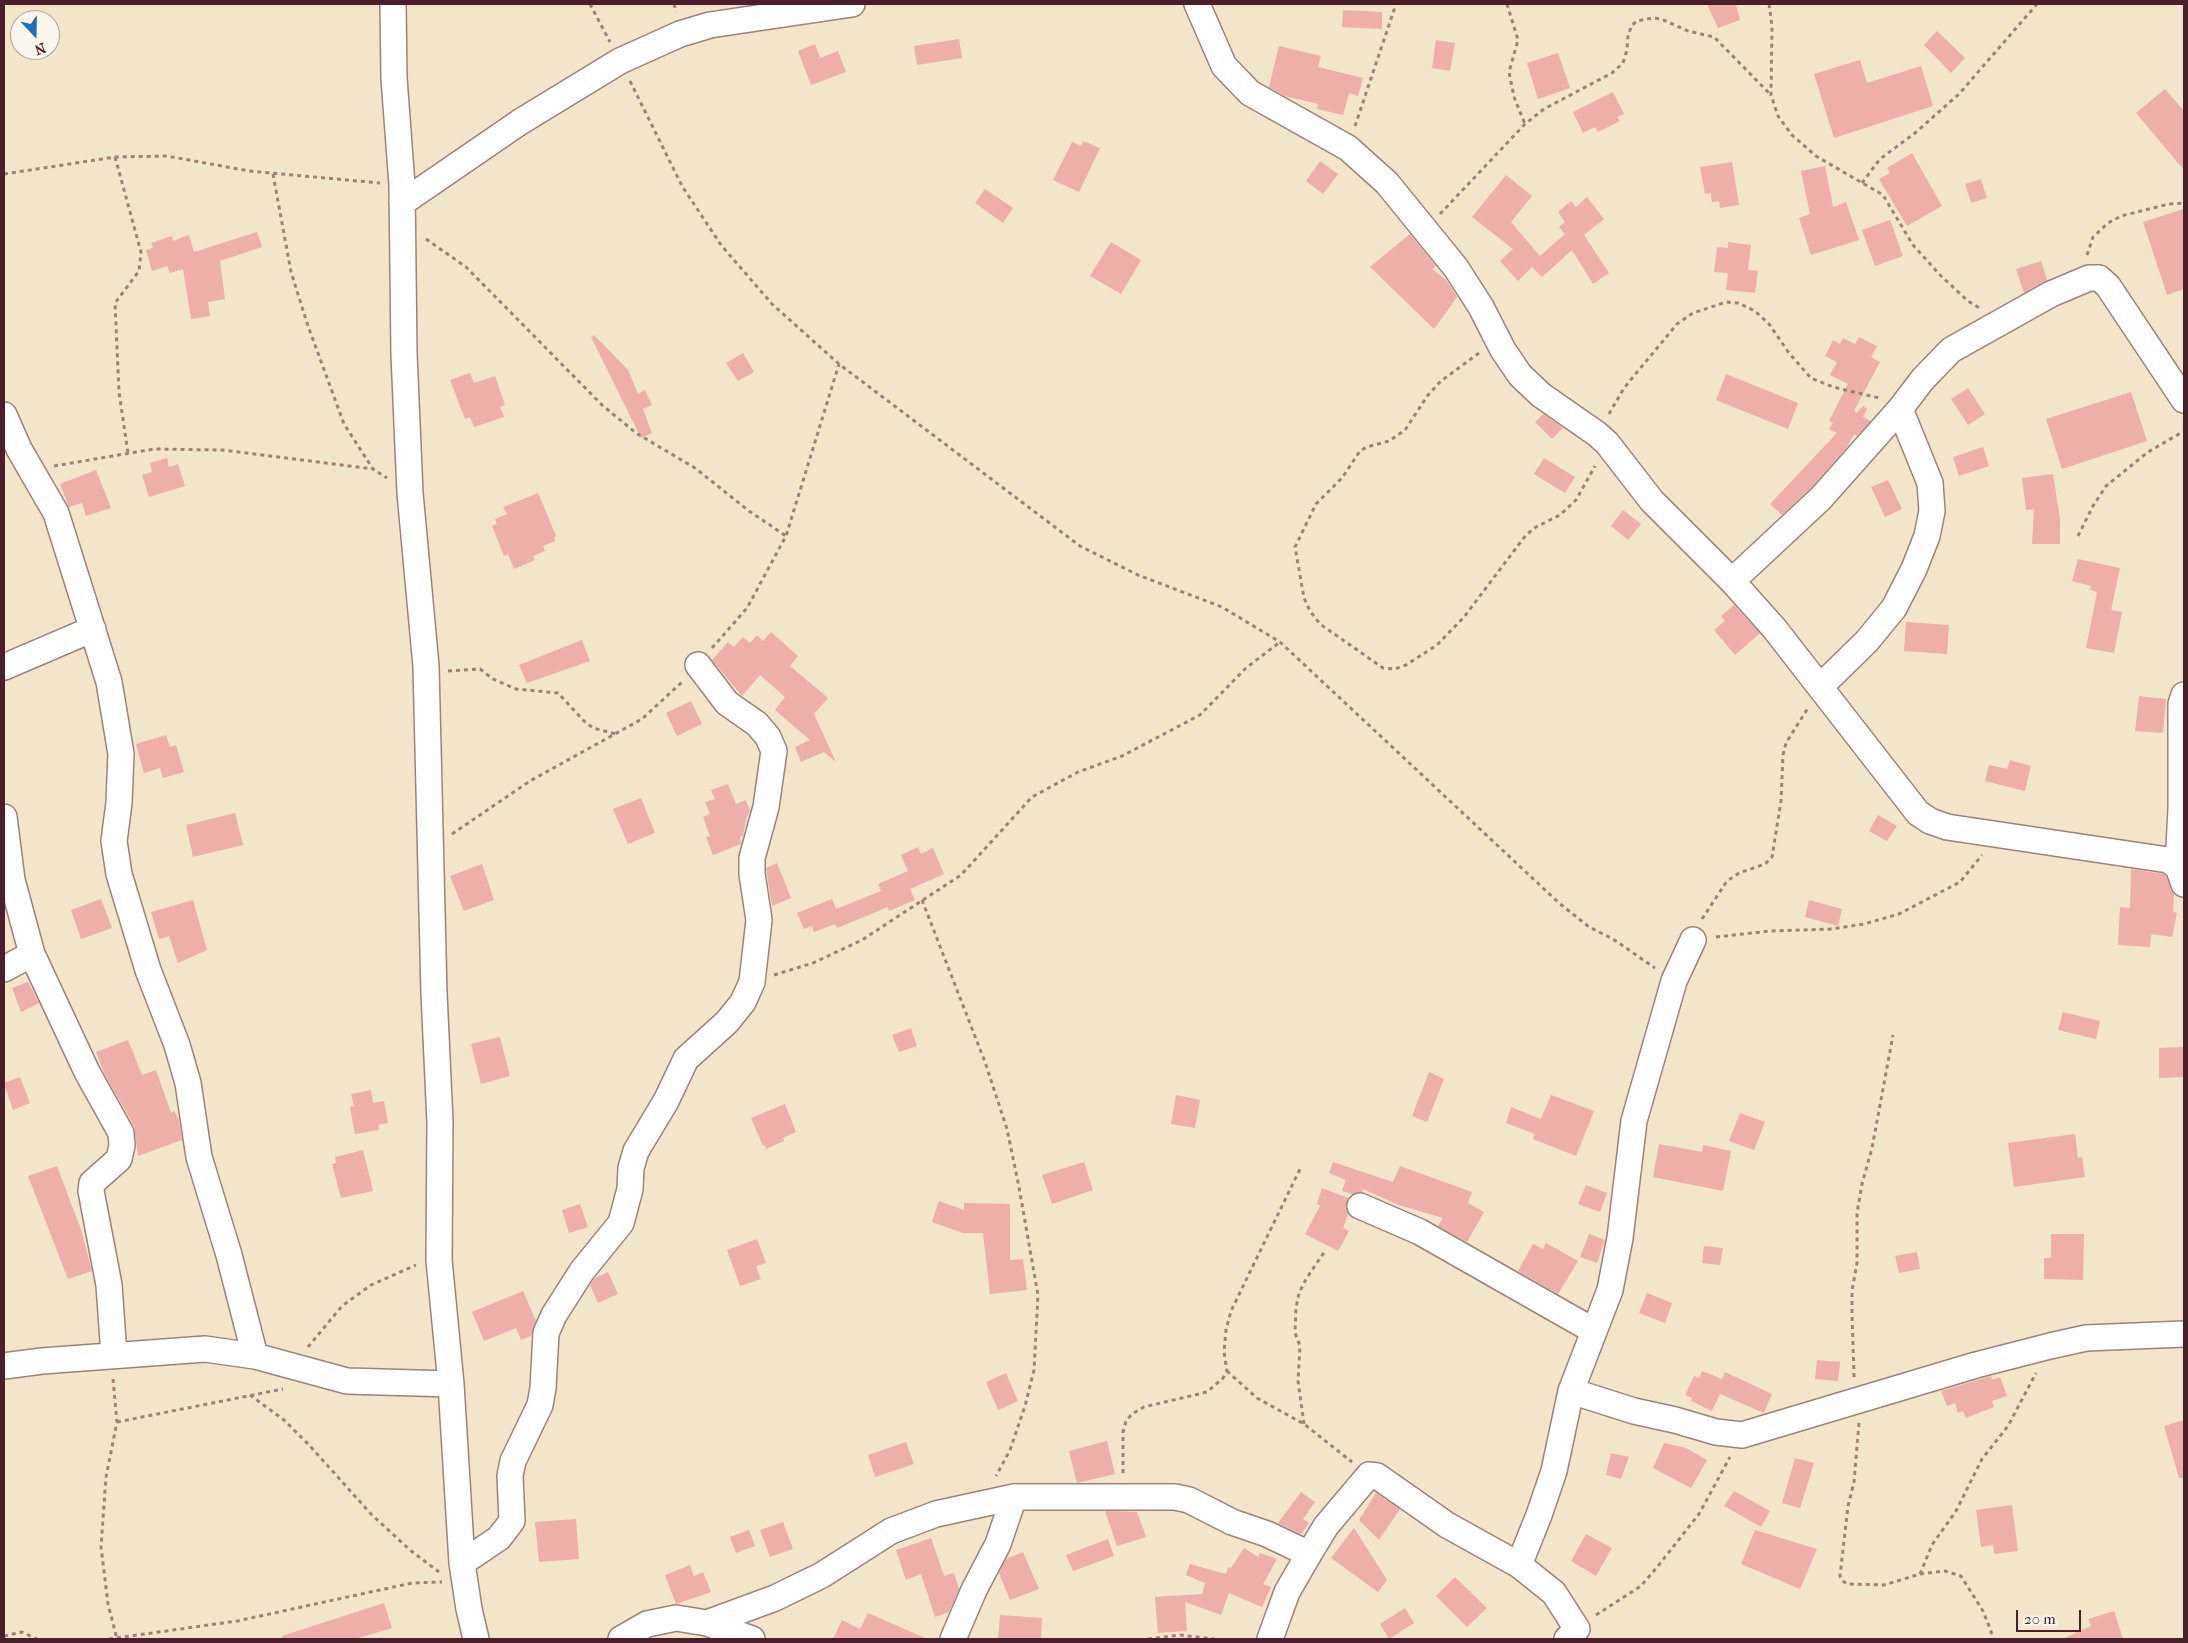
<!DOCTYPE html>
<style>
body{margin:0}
#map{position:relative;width:2188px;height:1643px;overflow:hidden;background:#f2e5ca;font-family:"IM FELL French Canon",serif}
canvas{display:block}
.frame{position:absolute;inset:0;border:5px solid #4a1f2b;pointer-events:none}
.north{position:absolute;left:10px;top:10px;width:50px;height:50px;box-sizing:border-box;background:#fbf7ec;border:1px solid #b4a19f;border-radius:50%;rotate:159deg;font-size:14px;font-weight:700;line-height:20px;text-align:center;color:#4a1f2b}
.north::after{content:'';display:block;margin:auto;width:18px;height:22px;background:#1f6fb2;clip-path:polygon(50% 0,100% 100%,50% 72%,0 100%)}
.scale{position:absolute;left:2016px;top:1610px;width:65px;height:22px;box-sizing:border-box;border:2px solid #4a1f2b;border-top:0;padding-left:6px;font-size:15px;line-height:18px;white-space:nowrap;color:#4a1f2b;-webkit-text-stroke:4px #fbf7ec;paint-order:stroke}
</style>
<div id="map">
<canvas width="2188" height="1643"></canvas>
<div class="frame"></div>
<div class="north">N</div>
<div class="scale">20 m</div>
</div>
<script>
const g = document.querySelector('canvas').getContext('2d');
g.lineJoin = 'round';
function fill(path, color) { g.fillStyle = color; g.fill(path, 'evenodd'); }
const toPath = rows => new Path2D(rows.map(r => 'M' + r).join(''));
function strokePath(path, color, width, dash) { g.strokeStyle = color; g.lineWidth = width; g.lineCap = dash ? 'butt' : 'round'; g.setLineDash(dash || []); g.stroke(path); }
fill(toPath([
 [1707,4,1736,4,1740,20,1718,28],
 [1343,10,1382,12,1382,29,1342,27],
 [1937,31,1965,58,1951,73,1924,45],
 [959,39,962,58,917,65,914,46],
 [1436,40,1455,43,1450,71,1432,68],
 [815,44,820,58,838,51,846,72,811,85,798,51],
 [1279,46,1321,56,1318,67,1363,78,1358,96,1349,93,1343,115,1317,109,1318,104,1285,96,1269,87],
 [1558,53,1570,88,1538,99,1527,63],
 [1860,60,1867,83,1921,66,1933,106,1834,138,1814,74],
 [2165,89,2184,111,2184,170,2136,113],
 [1613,92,1624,114,1617,117,1620,121,1598,132,1595,127,1583,133,1573,112],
 [1083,141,1100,148,1079,192,1053,180,1072,142,1081,146],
 [1912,153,1942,206,1907,226,1879,179,1890,173,1887,168],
 [1320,161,1338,174,1323,194,1306,181],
 [1732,162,1739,205,1720,208,1719,201,1712,202,1711,193,1705,194,1700,167],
 [1825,166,1833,207,1846,202,1859,240,1811,255,1799,218,1810,214,1801,171],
 [1506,175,1532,196,1511,222,1540,256,1565,234,1559,227,1565,222,1558,212,1571,201,1576,207,1587,197,1604,219,1584,235,1609,273,1593,284,1572,250,1542,277,1532,267,1518,281,1500,261,1513,249,1472,217],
 [1981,179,1987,198,1971,203,1965,184],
 [985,189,1013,208,1003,223,975,203],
 [2184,209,2184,289,2167,295,2143,222],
 [1890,220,1903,256,1875,266,1862,230],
 [257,232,262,247,220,261,225,299,208,302,210,316,191,319,183,269,170,273,167,266,152,271,146,250,153,248,151,243,172,236,173,241,189,235,194,252],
 [1410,234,1436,266,1432,269,1446,280,1457,297,1434,329,1370,267],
 [1111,242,1141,260,1121,294,1090,276],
 [1728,242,1751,245,1748,270,1758,271,1755,293,1726,290,1728,273,1714,272,1717,247,1728,248],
 [2041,261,2047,280,2024,293,2016,269],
 [594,335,628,370,638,394,645,390,652,405,643,409,652,433,641,438,591,337],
 [1859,337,1877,346,1871,357,1880,362,1854,411,1857,413,1863,406,1867,409,1863,417,1871,421,1857,436,1854,434,1847,447,1811,488,1782,515,1770,504,1837,433,1829,429,1833,423,1829,421,1848,384,1830,375,1837,362,1825,356,1833,340,1840,344,1843,338,1855,344],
 [743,353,754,372,738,381,726,363],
 [470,373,474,383,495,376,505,405,500,407,504,417,474,427,470,417,465,419,450,380],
 [1726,374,1798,403,1788,429,1716,400],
 [1968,388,1985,414,1968,425,1951,399],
 [2131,392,2147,441,2062,469,2046,419],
 [1543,414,1563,428,1552,439,1535,422],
 [1983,447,1989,466,1959,476,1953,457],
 [167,458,169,467,178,464,185,486,149,497,142,475,152,472,150,463],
 [1544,458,1575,477,1565,493,1534,474],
 [96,470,111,508,86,516,82,503,69,507,60,484],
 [2053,474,2060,519,2060,544,2032,544,2034,509,2026,510,2022,478],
 [1888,480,1902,509,1885,517,1871,487],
 [538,493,556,536,554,537,555,541,543,546,545,551,533,556,535,560,514,569,508,554,504,556,492,526,497,524,495,519,507,514,503,507],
 [1623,510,1641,524,1628,540,1611,526],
 [2078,559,2120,568,2111,610,2122,612,2114,653,2086,648,2097,592,2090,590,2091,586,2072,581],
 [1734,605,1760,633,1735,655,1714,630,1725,621,1721,616],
 [1906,622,1949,625,1947,654,1904,651],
 [771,632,798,656,790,666,828,698,814,714,836,762,824,752,801,762,795,747,810,740,775,710,785,697,760,675,742,696,712,660,728,642,734,647,743,637,750,643,757,635,763,641],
 [582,640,590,661,527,683,519,665],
 [2139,696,2166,699,2163,733,2135,731],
 [691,701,702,724,677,736,666,713],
 [166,735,170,747,176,745,184,772,163,778,160,768,144,773,136,744],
 [2010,760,2031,766,2025,791,1985,781,1989,765,2007,769],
 [728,784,736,804,746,800,750,811,746,819,743,836,740,837,741,844,713,855,706,837,710,836,703,817,710,814,705,802,715,799,711,790],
 [641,798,655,833,628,844,613,809],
 [235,813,243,845,193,857,186,825],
 [1878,815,1897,826,1887,841,1869,831],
 [918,847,921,854,933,848,944,874,910,889,915,900,889,911,888,907,837,928,835,924,814,932,812,926,804,929,797,913,832,899,836,909,881,891,878,884,908,871,901,855],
 [777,863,791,898,772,906,766,868],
 [482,864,494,900,464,911,450,876],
 [2131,869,2163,874,2166,876,2174,894,2173,912,2177,913,2172,937,2151,934,2150,947,2118,945,2120,907,2130,908],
 [101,899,112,928,81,939,71,910],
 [193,900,207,950,178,963,169,936,159,939,151,912],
 [1809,900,1842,909,1838,926,1805,917],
 [28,982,39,1003,21,1012,12,988],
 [2063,1012,2100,1021,2096,1039,2058,1030],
 [911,1028,917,1046,899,1052,892,1035],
 [500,1037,510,1076,481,1084,471,1044],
 [128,1040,142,1075,156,1070,171,1113,174,1111,179,1120,182,1140,138,1156,134,1126,104,1073,96,1052],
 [2184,1047,2184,1077,2159,1078,2159,1048],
 [1429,1072,1444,1079,1427,1122,1412,1116],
 [20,1077,30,1103,13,1110,4,1083],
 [371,1090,373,1103,384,1101,388,1123,378,1125,379,1130,355,1134,350,1107,354,1106,351,1094],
 [1176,1095,1200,1100,1195,1128,1171,1124],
 [1551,1095,1594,1111,1576,1156,1533,1139,1535,1134,1506,1123,1511,1107,1541,1119],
 [785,1104,796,1132,783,1138,784,1141,766,1149,765,1145,763,1146,751,1118],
 [1740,1113,1765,1122,1754,1150,1729,1141],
 [2075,1134,2078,1158,2082,1157,2085,1177,2014,1187,2008,1143],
 [1659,1144,1702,1152,1703,1145,1731,1151,1723,1191,1653,1177],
 [363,1150,373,1191,341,1198,332,1164,336,1163,335,1157],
 [1084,1162,1093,1190,1052,1204,1042,1175],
 [1333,1162,1393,1182,1400,1166,1472,1192,1468,1203,1484,1212,1467,1242,1438,1226,1443,1218,1399,1205,1363,1189,1362,1192,1352,1194,1342,1191,1346,1180,1329,1173],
 [57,1166,81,1230,92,1271,68,1279,28,1176],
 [1586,1185,1607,1193,1600,1212,1578,1204],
 [1322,1188,1348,1198,1346,1207,1348,1214,1343,1228,1349,1231,1338,1251,1305,1234,1320,1206,1317,1204],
 [939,1201,964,1210,964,1203,1010,1204,1010,1260,1023,1259,1027,1290,990,1294,983,1233,963,1233,932,1222],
 [580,1204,588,1227,569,1233,562,1210],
 [1589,1234,1605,1240,1597,1263,1580,1257],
 [2051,1234,2084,1234,2083,1280,2044,1279,2044,1258,2051,1258],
 [757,1239,766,1263,756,1266,761,1279,740,1286,727,1250],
 [1546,1243,1578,1261,1558,1294,1518,1271,1533,1244,1543,1249],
 [1704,1246,1723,1248,1720,1265,1702,1263],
 [1917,1252,1920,1269,1899,1273,1895,1256],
 [608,1272,618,1294,598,1303,590,1285,595,1278],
 [523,1291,536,1321,531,1336,521,1340,516,1328,484,1341,472,1312],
 [1647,1293,1672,1303,1665,1323,1639,1313],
 [1817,1360,1840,1362,1838,1381,1815,1379],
 [1702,1371,1722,1379,1725,1372,1772,1394,1764,1413,1720,1394,1712,1411,1691,1401,1692,1398,1685,1395,1694,1376,1699,1378],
 [1006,1373,1018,1401,998,1410,986,1382],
 [1991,1376,1992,1380,2000,1377,2007,1396,1992,1401,1994,1407,1966,1418,1963,1411,1958,1413,1955,1403,1947,1406,1941,1391],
 [2184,1420,2184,1478,2179,1478,2164,1426],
 [1107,1441,1115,1474,1077,1483,1069,1451],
 [906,1442,914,1464,875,1477,868,1455],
 [1664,1443,1686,1448,1707,1460,1691,1488,1653,1468],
 [1611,1453,1629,1457,1621,1479,1606,1475],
 [1795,1458,1814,1463,1800,1508,1782,1503],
 [1734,1491,1770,1511,1761,1527,1724,1506],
 [1301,1492,1315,1502,1303,1519,1309,1523,1301,1534,1278,1523],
 [1376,1493,1400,1509,1379,1540,1359,1520],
 [2012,1505,2018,1551,1994,1554,1993,1545,1981,1547,1976,1510],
 [1105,1511,1137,1512,1146,1537,1117,1546],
 [576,1519,579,1559,539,1562,535,1522],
 [783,1522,793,1549,770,1557,760,1530],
 [1354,1528,1387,1580,1378,1592,1331,1558],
 [749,1530,755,1546,736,1553,730,1537],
 [1755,1530,1817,1549,1800,1589,1741,1564],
 [1586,1534,1612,1548,1596,1576,1571,1561],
 [931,1538,944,1576,954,1573,959,1589,949,1612,935,1617,921,1574,906,1580,896,1550],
 [1108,1539,1114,1556,1073,1571,1066,1555],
 [1244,1548,1258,1557,1260,1553,1277,1559,1263,1584,1271,1587,1262,1607,1229,1593,1221,1615,1185,1602,1187,1631,1158,1633,1155,1597,1202,1594,1205,1583,1186,1575,1190,1564,1226,1574,1228,1567,1231,1568],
 [1023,1552,1039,1589,1010,1600,999,1573,1006,1559],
 [690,1565,694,1576,703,1572,711,1592,676,1604,665,1575],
 [1455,1577,1487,1608,1467,1627,1436,1596],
 [384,1603,392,1628,355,1639,282,1639,282,1636],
 [1405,1608,1414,1623,1389,1639,1380,1624],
 [2114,1611,2123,1639,2063,1639,2091,1626,2088,1619],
 [868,1613,927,1639,833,1639,842,1620,860,1629],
 [1000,1615,1042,1618,1041,1639,998,1639]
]), '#eeaeaa');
const minor = toPath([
 [393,4,394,78,402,185,404,354,410,493,426,666,434,993,440,1122,439,1260,451,1384,462,1563,469,1609,476,1639],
 [1197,4,1224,66,1250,93,1348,148,1387,183,1456,268,1481,307,1503,350,1520,375,1541,395,1597,434,1607,443,1652,501,1732,581,1774,628,1918,813,1930,821,1947,827,2168,860,2178,867,2184,884],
 [402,203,520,122,620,61,680,34,710,25,852,4],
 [4,415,19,449,56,513,109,682,121,754,119,803,114,841,119,874,148,970,177,1045,188,1083,199,1157,229,1255,255,1356],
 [1732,581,1821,498,1900,409,1923,379,1951,350,2051,294,2089,278,2099,278,2108,286,2184,400],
 [4,667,93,629],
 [1821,686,1867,641,1894,608,1914,569,1927,536,1932,511,1930,483,1900,409],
 [4,817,12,880,32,954,87,1072,121,1133,122,1145,119,1159,92,1183,91,1191,109,1285,114,1355],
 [2178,867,2181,809,2181,704,2184,695],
 [4,969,32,954],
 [1360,1206,1420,1232,1594,1331],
 [4,1366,42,1361,205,1349,255,1356,347,1381,451,1384],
 [1571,1391,1634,1411,1675,1420,1716,1432,1742,1435,1976,1365,2050,1346,2086,1338,2184,1334],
 [462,1563,499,1538,512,1521,510,1476,513,1461,540,1405,543,1388,546,1333,554,1315,582,1271,621,1223,630,1189,631,1168,636,1151,666,1101,686,1059,727,1022,743,1002,752,982,759,920,752,874,752,858,766,807,774,751,768,737,757,724,727,703,698,665],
 [1519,1565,1539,1515,1554,1471,1571,1391,1610,1290,1620,1238,1634,1121,1674,981,1693,940],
 [707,1623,775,1598,822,1575,891,1531,936,1514,1014,1497,1175,1497,1189,1500,1232,1522,1267,1534,1309,1554],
 [621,1639,647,1624,676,1618,707,1623,752,1639],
 [953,1639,974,1590,998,1544,1014,1497],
 [1270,1639,1287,1592,1309,1554,1326,1526,1369,1475,1377,1476,1447,1525,1519,1565,1554,1593,1577,1629,1567,1639]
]);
strokePath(minor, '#9e827a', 28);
strokePath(toPath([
 [590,4,610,42],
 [674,4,676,12],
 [1507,4,1518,40,1509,72,1514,97,1525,124],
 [1769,4,1772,26,1771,95,1778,116,1792,135,1816,156,1883,195,1913,245,1940,275,1968,301,1981,309],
 [630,81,682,186,721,245,772,304,839,364,1080,546,1138,575,1222,607,1280,642,1559,903,1589,927,1613,939,1655,968],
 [1355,126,1396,4],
 [115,157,141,252,139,271,115,303,119,392,128,453],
 [4,174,115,157,167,156,249,171,380,183],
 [273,174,291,272,308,326,344,424,373,469,387,478],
 [1862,183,1880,159,1915,133,1959,94,2037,4],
 [1440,214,1525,124,1544,109,1612,73,1623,63,1627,50,1628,35,1632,25,1637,21,1652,18,1661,19,1688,31,1714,37,1771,95],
 [426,239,466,267,602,405,636,433,695,468,749,511,786,536],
 [2087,255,2093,237,2108,223,2121,216,2169,204,2184,203],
 [1479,353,1441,381,1428,395,1405,430,1389,441,1367,447,1360,451,1342,478,1316,504,1295,547,1304,598,1310,611,1320,624,1383,668,1395,669,1406,665,1437,645,1464,617,1526,535,1536,527,1560,515,1576,500,1595,466],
 [1609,414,1624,388,1677,324,1693,313,1726,302,1738,303,1755,311,1769,324,1789,353,1811,378,1833,387,1879,398],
 [54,466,154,449,222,450,373,469],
 [2078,536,2093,506,2106,486,2148,452,2184,431],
 [712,648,747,608,786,536,839,364],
 [448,671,480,669,493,679,516,689,558,693,584,721,593,728,616,734],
 [452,834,530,781,642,719,682,682],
 [922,900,985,1062,1007,1129,1019,1187,1038,1295,1034,1370,1025,1406,1010,1450,996,1476],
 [1702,919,1727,881,1739,873,1765,864,1772,857,1781,801,1783,755,1786,743,1808,708],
 [1716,937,1770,931,1832,929,1864,924,1899,914,1960,882,1982,855],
 [774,975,813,963,862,940,961,875,1032,797,1078,772,1122,756,1200,715,1246,668,1280,642],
 [308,1347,342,1306,371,1285,416,1265],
 [1227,1371,1257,1398,1304,1424,1352,1462],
 [1854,1377,1852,1313,1852,1291,1857,1263,1857,1213,1862,1184,1872,1148,1893,1035],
 [113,1379,117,1422,106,1477,101,1547,108,1604,117,1639],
 [250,1395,284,1420,310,1446,371,1514,410,1550,439,1572],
 [117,1422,283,1389],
 [1859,1423,1854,1482,1848,1506,1840,1576,1843,1581,1847,1584,1884,1585,1920,1574,1945,1571,1961,1576,1983,1611,1991,1631,1992,1639],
 [1304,1424,1298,1381,1300,1346,1295,1333,1296,1308,1299,1293,1306,1279,1325,1251],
 [1123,1473,1123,1432,1126,1421,1132,1414,1144,1407,1207,1392,1223,1378,1227,1371,1224,1352,1226,1330,1231,1311,1300,1169],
 [1920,1574,1932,1545,1956,1511,1982,1459,2008,1426,2036,1373],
 [1596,1615,1641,1586,1658,1566,1699,1514,1730,1457],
 [4,1636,22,1632,37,1639],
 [109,1639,237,1621,412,1583,442,1582],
 [1148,1639,1180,1635,1214,1639]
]), '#9e827a', 3, [4, 4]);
strokePath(minor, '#fff', 25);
</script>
